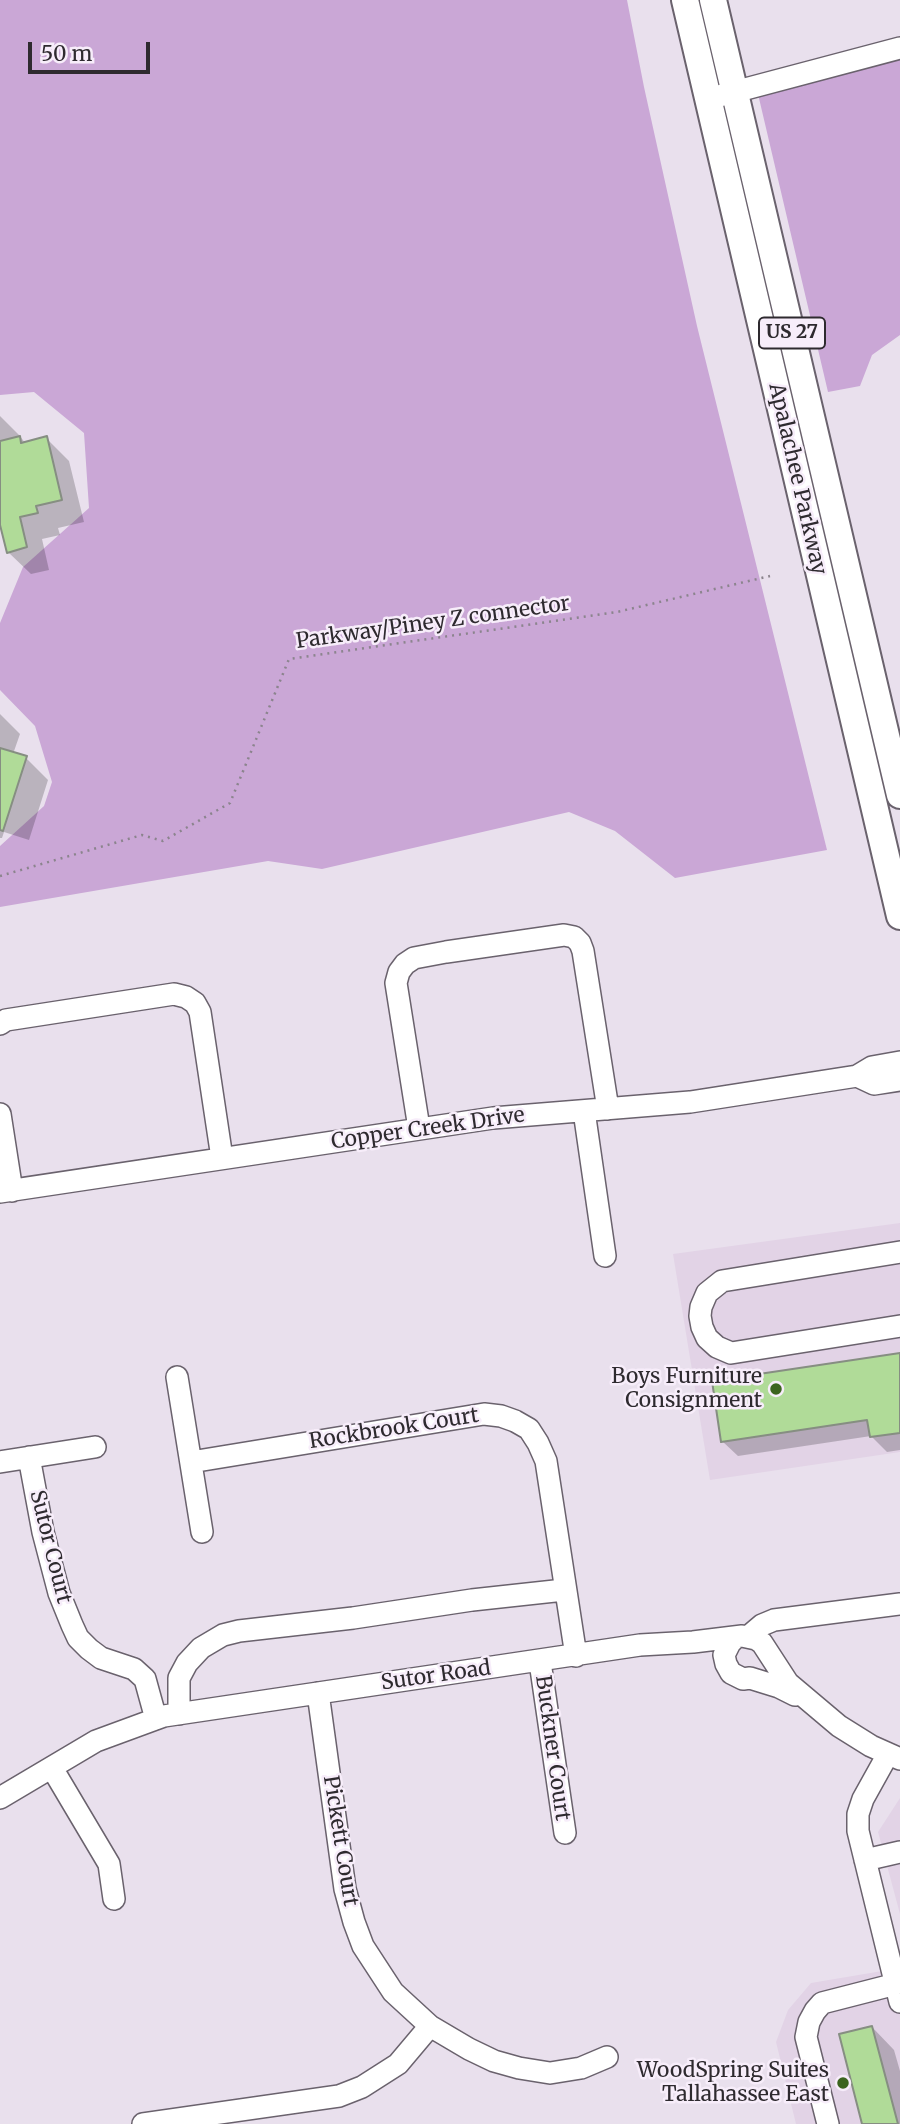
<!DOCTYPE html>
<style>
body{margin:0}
#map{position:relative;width:900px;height:2124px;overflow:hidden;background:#e9e0ed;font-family:Merriweather,serif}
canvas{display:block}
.scale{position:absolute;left:28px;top:42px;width:122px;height:32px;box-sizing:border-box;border:4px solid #2e2a2f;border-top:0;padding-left:9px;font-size:21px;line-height:24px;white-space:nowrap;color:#2e2a2f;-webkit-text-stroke:5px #f7edfa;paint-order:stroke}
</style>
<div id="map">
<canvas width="900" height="2124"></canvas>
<div class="scale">50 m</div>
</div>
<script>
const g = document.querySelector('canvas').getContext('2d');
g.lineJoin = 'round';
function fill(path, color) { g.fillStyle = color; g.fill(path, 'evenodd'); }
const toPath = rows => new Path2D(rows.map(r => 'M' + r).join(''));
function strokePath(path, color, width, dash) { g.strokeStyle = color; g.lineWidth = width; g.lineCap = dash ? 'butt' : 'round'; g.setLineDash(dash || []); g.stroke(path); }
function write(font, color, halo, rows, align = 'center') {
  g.font = font + ' Merriweather,serif'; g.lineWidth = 5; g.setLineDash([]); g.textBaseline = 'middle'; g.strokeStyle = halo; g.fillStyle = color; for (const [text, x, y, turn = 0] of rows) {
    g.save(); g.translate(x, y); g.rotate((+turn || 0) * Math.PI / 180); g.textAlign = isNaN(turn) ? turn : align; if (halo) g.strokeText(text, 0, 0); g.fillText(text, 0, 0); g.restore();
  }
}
fill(toPath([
 [900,1223,900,1452,710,1480,673,1254],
 [900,1798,900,1914,878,1832],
 [900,1968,900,2124,796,2124,776,2042,788,2010,811,1983]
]), '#e2d3e6');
fill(toPath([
 [0,0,627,0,644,87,697,326,827,850,675,878,615,831,569,812,322,869,268,861,0,907,0,846,44,806,52,782,35,726,0,690,0,623,23,567,89,508,84,433,34,392,0,395],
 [900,57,900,335,872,355,860,386,828,392,758,94]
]), '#caa7d6');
fill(toPath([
 [0,416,20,436,25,443,46,438,69,461,84,522,58,528,60,535,42,539,49,570,31,574,8,552,0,519],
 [0,714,20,734,13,754,26,758,48,780,29,840,4,832,2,838,0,838],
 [900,1355,900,1450,887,1452,871,1436,738,1456,722,1441],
 [872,2027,894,2050,900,2071,900,2124,864,2124]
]), '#0003');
const building = toPath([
 [20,436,21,443,47,436,62,500,36,506,38,513,20,517,27,547,7,553,0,525,0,441,20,436],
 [0,748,27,756,3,831,0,830,0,748],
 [900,1353,900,1433,870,1437,867,1420,721,1442,712,1381,900,1353],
 [872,2026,898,2124,862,2124,839,2034,872,2026]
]);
fill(building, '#b0db98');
strokePath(building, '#868e82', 2);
const minor = toPath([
 [719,96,900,48],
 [0,1024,6,1020,174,994,186,997,195,1003,200,1012,222,1158],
 [857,1076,874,1084,900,1080],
 [584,1111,605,1256],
 [0,1114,12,1191],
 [419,1128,396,983,399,972,405,964,414,958,446,952,564,935,574,937,580,943,583,951,608,1109],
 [0,1192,493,1118,690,1102,857,1076,872,1067,900,1062],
 [900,1252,722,1281,707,1293,701,1307,700,1316,702,1327,707,1338,717,1347,731,1353,900,1326],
 [177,1377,202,1532],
 [29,1457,43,1532,59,1593,72,1625,78,1638,89,1649,101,1658,134,1669,145,1679,156,1719],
 [0,1462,95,1447],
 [191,1462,484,1414,501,1416,515,1421,529,1429,538,1443,546,1461,576,1656],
 [749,1636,762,1625,774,1620,900,1604],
 [735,1638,730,1643,724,1655,726,1664,731,1673,743,1679,750,1678,779,1687,795,1695],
 [540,1662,565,1833],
 [318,1693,345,1889,354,1922,363,1946,393,1992,430,2026,469,2049,494,2061,519,2068,550,2073,581,2068,607,2057],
 [179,1714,179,1678,187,1663,201,1648,223,1635,239,1631,353,1618,472,1600,564,1590],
 [888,1754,863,1799,858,1814,858,1831,900,2002],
 [52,1768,109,1864,114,1899],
 [0,1798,96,1741,164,1716,640,1645,693,1642,742,1636,756,1639,762,1643,788,1683,839,1726,871,1746,900,1759],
 [865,1860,900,1852],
 [143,2124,339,2096,362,2087,398,2064,430,2026],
 [828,2124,806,2037,809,2022,815,2011,822,2003,896,1984]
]);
const major = toPath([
 [685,0,900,916],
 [713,0,900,795]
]);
strokePath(minor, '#6a626d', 24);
strokePath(major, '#6a626d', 30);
strokePath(toPath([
 [0,876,142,835,163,841,230,803,289,659,617,612,770,576]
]), '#8b848d', 2.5, [2, 5]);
strokePath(minor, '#fff', 21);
strokePath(major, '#fff', 26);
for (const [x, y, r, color] of [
 [776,1389,7,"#3c641f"],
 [843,2083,7,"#3c641f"]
]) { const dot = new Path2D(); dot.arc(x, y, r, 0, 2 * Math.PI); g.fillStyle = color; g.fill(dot); strokePath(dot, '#f7edfa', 2.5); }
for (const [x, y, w] of [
 [792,333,66]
]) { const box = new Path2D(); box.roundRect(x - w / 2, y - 15.5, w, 31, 5); g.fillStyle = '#f7edfa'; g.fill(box); strokePath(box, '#2e2a2f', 2); }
write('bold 19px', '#2e2a2f', null, [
 ["US 27",792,333]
]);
write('21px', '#2e2a2f', '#f7edfa', [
 ["Apalachee Parkway",797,479,77],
 ["Parkway/Piney Z connector",433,623,-8],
 ["Copper Creek Drive",428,1129,-8],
 ["Rockbrook Court",394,1429,-9],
 ["Sutor Court",50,1547,76],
 ["Sutor Road",436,1676,-8],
 ["Buckner Court",552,1748,82],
 ["Pickett Court",340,1841,81]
]);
write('21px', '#2e2a2f', '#f7edfa', [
 ["Boys Furniture",762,1377],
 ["Consignment",762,1401],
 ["WoodSpring Suites",829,2071],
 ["Tallahassee East",829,2095]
], 'right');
</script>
